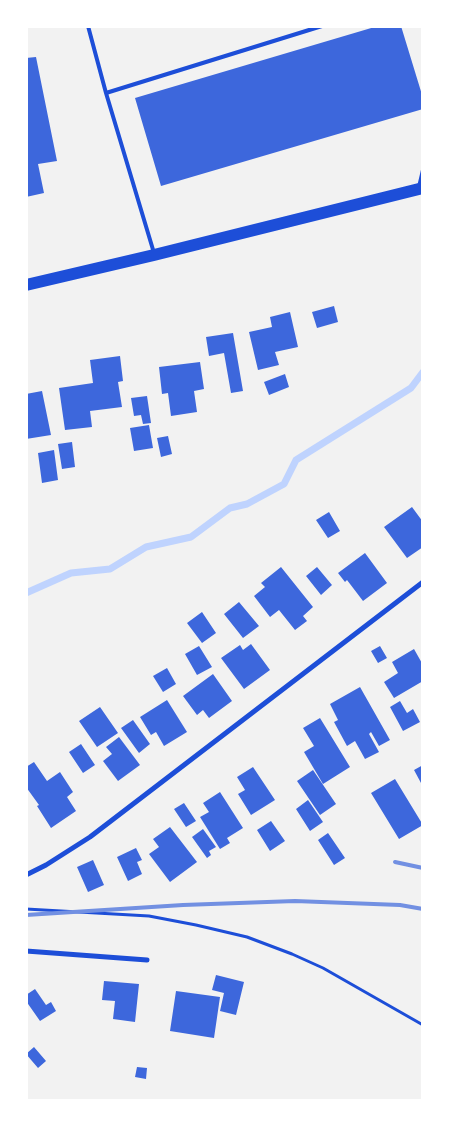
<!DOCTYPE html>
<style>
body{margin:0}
#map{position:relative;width:449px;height:1127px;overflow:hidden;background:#f2f2f2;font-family:"IBM Plex Sans",sans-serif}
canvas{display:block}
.frame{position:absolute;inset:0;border:28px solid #fff;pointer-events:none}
</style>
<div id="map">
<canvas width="449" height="1127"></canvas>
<div class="frame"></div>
</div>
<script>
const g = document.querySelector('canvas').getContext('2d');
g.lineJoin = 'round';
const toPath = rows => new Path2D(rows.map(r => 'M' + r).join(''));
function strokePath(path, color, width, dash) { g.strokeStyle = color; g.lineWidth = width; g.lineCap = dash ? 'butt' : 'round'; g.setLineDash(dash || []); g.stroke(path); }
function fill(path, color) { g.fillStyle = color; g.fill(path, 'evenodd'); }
strokePath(toPath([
 [26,593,71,573,110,569,146,547,191,537,230,508,247,504,284,484,296,460,411,388,423,372]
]), '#bfd3fe', 7);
fill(toPath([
 [378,26,401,26,423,98,423,109,161,186,135,98],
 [36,57,57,161,38,164,44,193,26,197,26,58],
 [334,306,338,322,317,328,312,312],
 [290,312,298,347,275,352,279,365,258,370,249,332,272,327,270,317],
 [233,333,243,391,231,393,224,353,209,356,206,337],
 [120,356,123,381,118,382,122,407,90,411,92,427,65,430,59,388,93,383,90,360],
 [200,362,204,389,194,391,197,412,171,416,168,393,162,394,159,367],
 [285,374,289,387,269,395,264,382],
 [42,391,51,435,26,439,26,394],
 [147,396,151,423,143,424,141,415,134,416,131,398],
 [149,425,153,448,134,451,130,428],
 [168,436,172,454,161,457,157,438],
 [72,442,75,467,62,469,58,444],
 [54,450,58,480,42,483,38,453],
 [412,507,423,522,423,547,407,558,384,527],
 [329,512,340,531,328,538,316,520],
 [365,553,387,583,363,601,347,580,345,582,338,573],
 [281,567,313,607,303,616,307,621,295,630,279,610,270,617,254,596,265,587,261,583],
 [317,567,332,585,321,595,306,576],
 [239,602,259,626,243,638,224,614],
 [202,612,216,633,202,643,187,623],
 [251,644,270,670,244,689,221,658,240,645,243,650],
 [199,646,212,667,197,675,185,654],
 [380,646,387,658,378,663,371,651],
 [414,649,423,665,423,681,394,698,384,682,398,673,392,662],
 [167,668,176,684,163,692,153,676],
 [213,674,232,701,209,718,203,710,197,715,183,696],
 [360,687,390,740,379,746,371,732,369,734,379,752,365,759,355,741,347,746,334,722,338,720,330,704],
 [167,700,187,732,164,746,156,732,151,735,140,717],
 [400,701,407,713,413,709,420,722,403,731,390,707],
 [100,707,118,733,97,747,79,721],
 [320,718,350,767,323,784,304,752,314,746,303,728],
 [133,720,150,744,139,753,121,728],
 [119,737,140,765,118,781,103,761,112,754,106,747],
 [81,744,95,765,83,773,69,752],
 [34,762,47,781,60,772,73,792,67,797,76,811,51,828,37,806,39,805,26,787,26,767],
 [423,765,423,782,421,783,414,770],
 [253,767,275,800,251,815,238,794,245,790,237,777],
 [313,770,336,804,320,815,297,781],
 [395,779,423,825,399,839,371,793],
 [220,792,243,828,227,838,230,843,220,849,200,817,209,812,203,803],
 [308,800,323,822,310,831,296,809],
 [184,803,196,821,186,827,174,809],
 [271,821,285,841,270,851,257,830],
 [170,827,197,862,170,882,149,854,159,847,153,839],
 [203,829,216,847,209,851,211,855,207,858,192,837],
 [328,833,345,858,334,865,318,840],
 [136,848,142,860,137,862,142,874,128,881,117,857],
 [93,860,104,885,88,892,77,867],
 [216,975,244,982,236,1015,220,1011,224,993,212,990],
 [104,981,139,984,135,1022,113,1019,115,1001,102,1000],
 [35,989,46,1005,51,1002,56,1011,40,1021,26,1001,26,995],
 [176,991,220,997,214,1038,170,1031],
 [34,1047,46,1061,38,1068,26,1054],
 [137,1067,147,1068,146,1079,135,1077]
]), '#3d67dc');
strokePath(toPath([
 [26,909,149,916,196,925,247,937,292,954,323,968,423,1025]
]), '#1d4ed8', 3);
strokePath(toPath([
 [88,26,106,93],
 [419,187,423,170],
 [154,253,106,93,322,26]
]), '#1d4ed8', 4);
strokePath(toPath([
 [26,875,46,865,90,837,423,582],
 [26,951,147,960]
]), '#1d4ed8', 5);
strokePath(toPath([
 [26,285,154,255,423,188]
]), '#1d4ed8', 12);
strokePath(toPath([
 [395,862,423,868],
 [26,915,183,905,295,901,400,905,423,909]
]), '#7290e2', 4);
</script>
